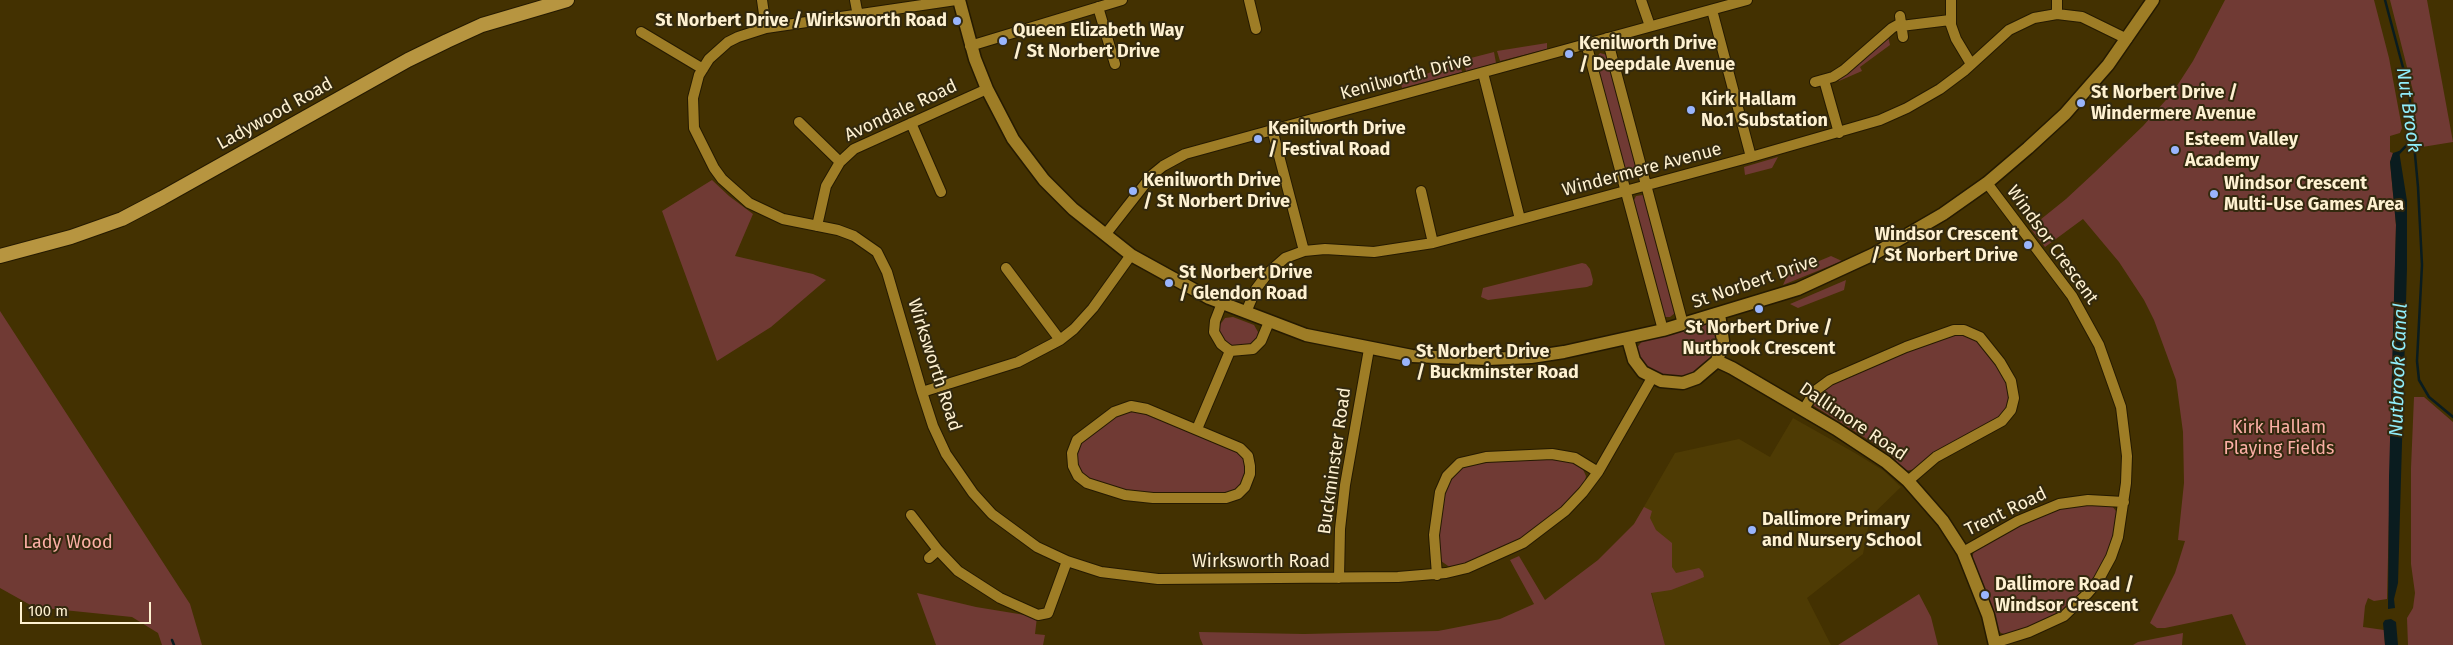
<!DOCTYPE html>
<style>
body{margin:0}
#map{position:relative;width:2453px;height:645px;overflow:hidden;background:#433101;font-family:"Fira Sans",sans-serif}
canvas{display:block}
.scale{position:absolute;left:20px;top:602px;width:131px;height:22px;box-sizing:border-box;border:2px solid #fef1d1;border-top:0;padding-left:6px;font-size:15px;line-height:18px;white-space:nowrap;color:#fef1d1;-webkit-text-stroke:4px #33290e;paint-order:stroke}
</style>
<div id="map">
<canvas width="2453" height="645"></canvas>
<div class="scale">100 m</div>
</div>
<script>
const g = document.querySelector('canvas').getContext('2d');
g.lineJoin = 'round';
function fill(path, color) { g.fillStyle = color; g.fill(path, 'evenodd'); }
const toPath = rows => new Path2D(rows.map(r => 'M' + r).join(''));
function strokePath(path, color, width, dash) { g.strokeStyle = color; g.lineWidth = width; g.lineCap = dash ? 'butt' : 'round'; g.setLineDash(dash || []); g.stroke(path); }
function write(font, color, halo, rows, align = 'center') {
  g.font = font + ' "Fira Sans",sans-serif'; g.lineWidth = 4; g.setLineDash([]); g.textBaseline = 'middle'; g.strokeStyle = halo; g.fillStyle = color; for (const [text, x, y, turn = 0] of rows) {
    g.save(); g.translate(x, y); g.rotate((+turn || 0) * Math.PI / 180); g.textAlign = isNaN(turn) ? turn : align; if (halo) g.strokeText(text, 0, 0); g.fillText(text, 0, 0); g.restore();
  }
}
fill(toPath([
 [1793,418,1855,453,1884,471,1901,487,1870,517,1863,554,1807,598,1831,645,1665,645,1634,524,1675,453,1739,439,1770,457]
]), '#4e3b04');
fill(toPath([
 [2225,0,2374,0,2389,58,2402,128,2400,133,2390,136,2390,152,2393,153,2390,162,2396,225,2387,599,2374,601,2368,598,2365,606,2363,627,2384,630,2385,645,2246,645,2232,614,2165,628,2157,628,2150,623,2175,573,2185,541,2178,540,2184,483,2183,432,2176,380,2154,320,2144,300,2119,262,2083,219,2045,247,2030,228,2066,199,2094,173,2143,126,2173,92,2193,61],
 [2390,0,2427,0,2453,142,2416,148,2413,91],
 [1888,36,1890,45,1860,67,1862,71,1839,81,1838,78,1844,76],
 [1547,43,1547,49,1500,61,1497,51],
 [1494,52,1496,63,1466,71,1463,60],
 [1600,53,1607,55,1640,173,1632,180,1626,176,1595,59],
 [1459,61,1462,72,1402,88,1401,84],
 [1778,157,1772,168,1745,175,1744,167],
 [712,180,729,196,753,214,735,256,813,274,826,280,771,327,717,361,662,211],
 [1643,195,1646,198,1675,313,1670,317,1664,317,1633,202,1636,196],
 [1831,256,1842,261,1783,285,1788,274],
 [1582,263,1586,264,1590,269,1593,280,1592,285,1587,287,1488,300,1481,297,1483,288],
 [1846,280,1844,290,1798,308,1790,304],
 [0,311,190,604,202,645,162,645,158,633,132,617,34,607,0,588],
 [1233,317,1254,325,1258,332,1257,338,1250,345,1232,346,1226,343,1219,331,1219,326,1225,318],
 [1704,323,1713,324,1719,335,1714,358,1694,376,1667,380,1641,363,1636,349,1643,340],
 [1954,333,1973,337,1990,353,2010,386,2010,401,2004,414,1915,469,1906,471,1901,468,1894,458,1875,444,1814,406,1813,400,1817,393,1834,381],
 [2414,397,2424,397,2453,422,2453,645,2408,645,2407,618,2413,608,2415,593,2411,564,2411,468],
 [1123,410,1139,410,1234,448,1244,458,1247,468,1244,481,1234,491,1226,494,1142,494,1095,483,1077,469,1076,451,1080,442],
 [1563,458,1581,465,1586,476,1585,482,1554,516,1529,535,1479,559,1451,568,1441,561,1437,542,1445,488,1450,478,1467,463],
 [2073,503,2112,506,2116,511,2118,517,2108,553,2093,579,2063,612,2047,621,2008,635,2001,633,1997,629,1972,558,1975,548,2013,527],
 [1644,507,1652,511,1650,518,1656,530,1672,543,1672,567,1676,573,1699,568,1703,572,1704,577,1697,580,1671,590,1651,593,1665,645,1203,645,1200,638,1199,632,1304,634,1438,631,1500,619,1534,604,1510,560,1519,556,1545,600,1598,560,1634,524],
 [917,593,976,607,1037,617,1035,634,1045,635,1043,645,936,645],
 [1919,594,1931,617,1938,645,1838,645],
 [2183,633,2182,645,2133,645,2138,642]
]), '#703a34');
fill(toPath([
 [2399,151,2407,201,2407,268,2398,583,2394,599,2395,608,2388,609,2389,476,2396,225,2390,162,2393,153],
 [2391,619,2396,622,2398,645,2385,645,2383,623,2385,620]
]), '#0a1c1f');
strokePath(toPath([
 [2385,0,2409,90,2418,187,2422,265,2417,361,2419,380,2429,397,2453,417],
 [2398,154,2413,139],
 [172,640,174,645]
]), '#0a1c1f', 2.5);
const minor = toPath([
 [762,0,766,28],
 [855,0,858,16],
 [956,0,766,28,738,37,728,42,709,59,699,75,693,98,694,128,714,168,722,179,749,203,783,219,838,230,854,236,877,252,887,272,922,392,933,426,946,454,973,493,992,514,1037,547,1067,561,1101,572,1158,579,1398,577,1446,573,1467,568,1523,543,1565,511,1583,492,1598,472,1652,378],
 [1249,0,1256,29],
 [1641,0,1650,26],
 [1951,0,1951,25,1956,39,1971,64],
 [2057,0,2057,14],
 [1098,7,1115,64],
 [1712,10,1751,157],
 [1900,16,1903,37],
 [1901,26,1950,20],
 [641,32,703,69],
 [1607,38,1683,324],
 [1586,43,1663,330],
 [970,46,1122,0],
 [1483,73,1520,219],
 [1824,80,1839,133],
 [1815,82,1833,77,1844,70,1892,28,1901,23],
 [799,122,840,162],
 [911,123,941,192],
 [1272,129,1304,251],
 [1987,183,2072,296,2099,345,2121,407,2127,456,2126,483,2118,537,2111,557,2098,581,2087,594,2064,616,2029,632,1994,643],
 [1421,191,1433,243],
 [817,226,826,186,840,162,854,149,987,89],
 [1105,235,1152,175,1163,166,1185,154,1747,0],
 [1006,268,1060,340],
 [1222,303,1215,321,1214,332,1221,344,1230,351,1253,349,1261,341,1269,322],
 [1246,312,1256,289,1268,273,1285,258,1304,251,1325,249,1374,252,1433,243,1751,157,1880,120,1907,108,1940,89,1964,71,2009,30,2034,18,2057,14,2082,17,2127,39],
 [922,392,1018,362,1060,340,1074,329,1093,308,1131,255],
 [1131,406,1147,409,1240,448,1248,456,1250,466,1250,474,1245,487,1238,494,1226,498,1153,498,1125,495,1087,483,1078,476,1073,466,1072,453,1077,440,1114,412,1131,406],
 [1804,409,1815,391,1830,380,1906,347,1954,330,1964,330,1980,337,2000,362,2011,381,2014,398,2011,410,2002,421,1936,457,1908,481],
 [1197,429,1230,351],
 [911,515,938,550,958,571,1000,598,1038,615,1048,613,1067,561],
 [1963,552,2018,521,2059,504,2088,500,2124,502],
 [929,558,938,550],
 [1437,575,1434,535,1440,492,1447,476,1460,463,1486,457,1552,454,1575,458,1598,472],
 [1339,578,1340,529,1345,485,1369,349]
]);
const tertiary = toPath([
 [959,0,975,59,987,89,1013,139,1044,180,1073,209,1131,255,1209,298,1306,335,1412,356,1488,359,1531,357,1564,352,1663,330,1798,289,1874,254,1943,214,1987,183,2028,148,2065,114,2108,65,2153,0],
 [1628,339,1634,360,1643,372,1661,381,1683,383,1697,378,1717,361,1723,341,1719,314],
 [1717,361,1732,368,1836,429,1886,462,1908,481,1943,521,1963,552,1988,615,1995,645]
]);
const primary = toPath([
 [0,256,71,237,122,219,162,198,408,60,447,41,482,25,567,0]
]);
strokePath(minor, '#251a01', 12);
strokePath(tertiary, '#251a01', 15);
strokePath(primary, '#251a01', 16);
strokePath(minor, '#9e7d26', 10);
strokePath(tertiary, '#9e7d26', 12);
strokePath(primary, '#b79540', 14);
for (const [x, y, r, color] of [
 [957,21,5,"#99b5fd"],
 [1003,41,5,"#99b5fd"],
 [1569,54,5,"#99b5fd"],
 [2081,103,5,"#99b5fd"],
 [1691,110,5,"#99b5fd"],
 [1258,139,5,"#99b5fd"],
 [2175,150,5,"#99b5fd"],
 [1133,191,5,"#99b5fd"],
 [2214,194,5,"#99b5fd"],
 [2028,245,5,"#99b5fd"],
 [1169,283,5,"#99b5fd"],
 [1759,309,5,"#99b5fd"],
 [1406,362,5,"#99b5fd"],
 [1752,530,5,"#99b5fd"],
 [1985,595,5,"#99b5fd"]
]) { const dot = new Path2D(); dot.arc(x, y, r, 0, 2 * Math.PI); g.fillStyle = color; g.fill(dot); strokePath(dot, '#33290e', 2); }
write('bold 18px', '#fef1d1', '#33290e', [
 ["St Norbert Drive / Wirksworth Road",947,21,"right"],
 ["Queen Elizabeth Way",1013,31],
 ["/ St Norbert Drive",1013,52],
 ["Kenilworth Drive",1579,44],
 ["/ Deepdale Avenue",1579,65],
 ["St Norbert Drive /",2091,93],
 ["Windermere Avenue",2091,114],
 ["Kirk Hallam",1701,100],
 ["No.1 Substation",1701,121],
 ["Kenilworth Drive",1268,129],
 ["/ Festival Road",1268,150],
 ["Esteem Valley",2185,140],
 ["Academy",2185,161],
 ["Kenilworth Drive",1143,181],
 ["/ St Norbert Drive",1143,202],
 ["Windsor Crescent",2224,184],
 ["Multi-Use Games Area",2224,205],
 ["Windsor Crescent",2018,235,"right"],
 ["/ St Norbert Drive",2018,256,"right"],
 ["St Norbert Drive",1179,273],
 ["/ Glendon Road",1179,294],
 ["St Norbert Drive /",1759,328,"center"],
 ["Nutbrook Crescent",1759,349,"center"],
 ["St Norbert Drive",1416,352],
 ["/ Buckminster Road",1416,373],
 ["Dallimore Primary",1762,520],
 ["and Nursery School",1762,541],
 ["Dallimore Road /",1995,585],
 ["Windsor Crescent",1995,606]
], 'left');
write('18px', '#fef1d1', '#33290e', [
 ["Kenilworth Drive",1406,77,-15],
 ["Avondale Road",901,111,-25],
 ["Ladywood Road",275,114,-29],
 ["Windermere Avenue",1642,170,-15],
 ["Windsor Crescent",2052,245,54],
 ["St Norbert Drive",1755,282,-19],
 ["Wirksworth Road",934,365,72],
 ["Dallimore Road",1853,422,34],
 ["Buckminster Road",1335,461,-82],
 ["Trent Road",2006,512,-26],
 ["Wirksworth Road",1261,562]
]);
write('18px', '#fbafa5', '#33290e', [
 ["Kirk Hallam",2279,428],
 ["Playing Fields",2279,449],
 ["Lady Wood",68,543]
]);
write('italic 19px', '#90eefb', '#33290e', [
 ["Nut Brook",2408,110,82],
 ["Nutbrook Canal",2399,370,-88]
]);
</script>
